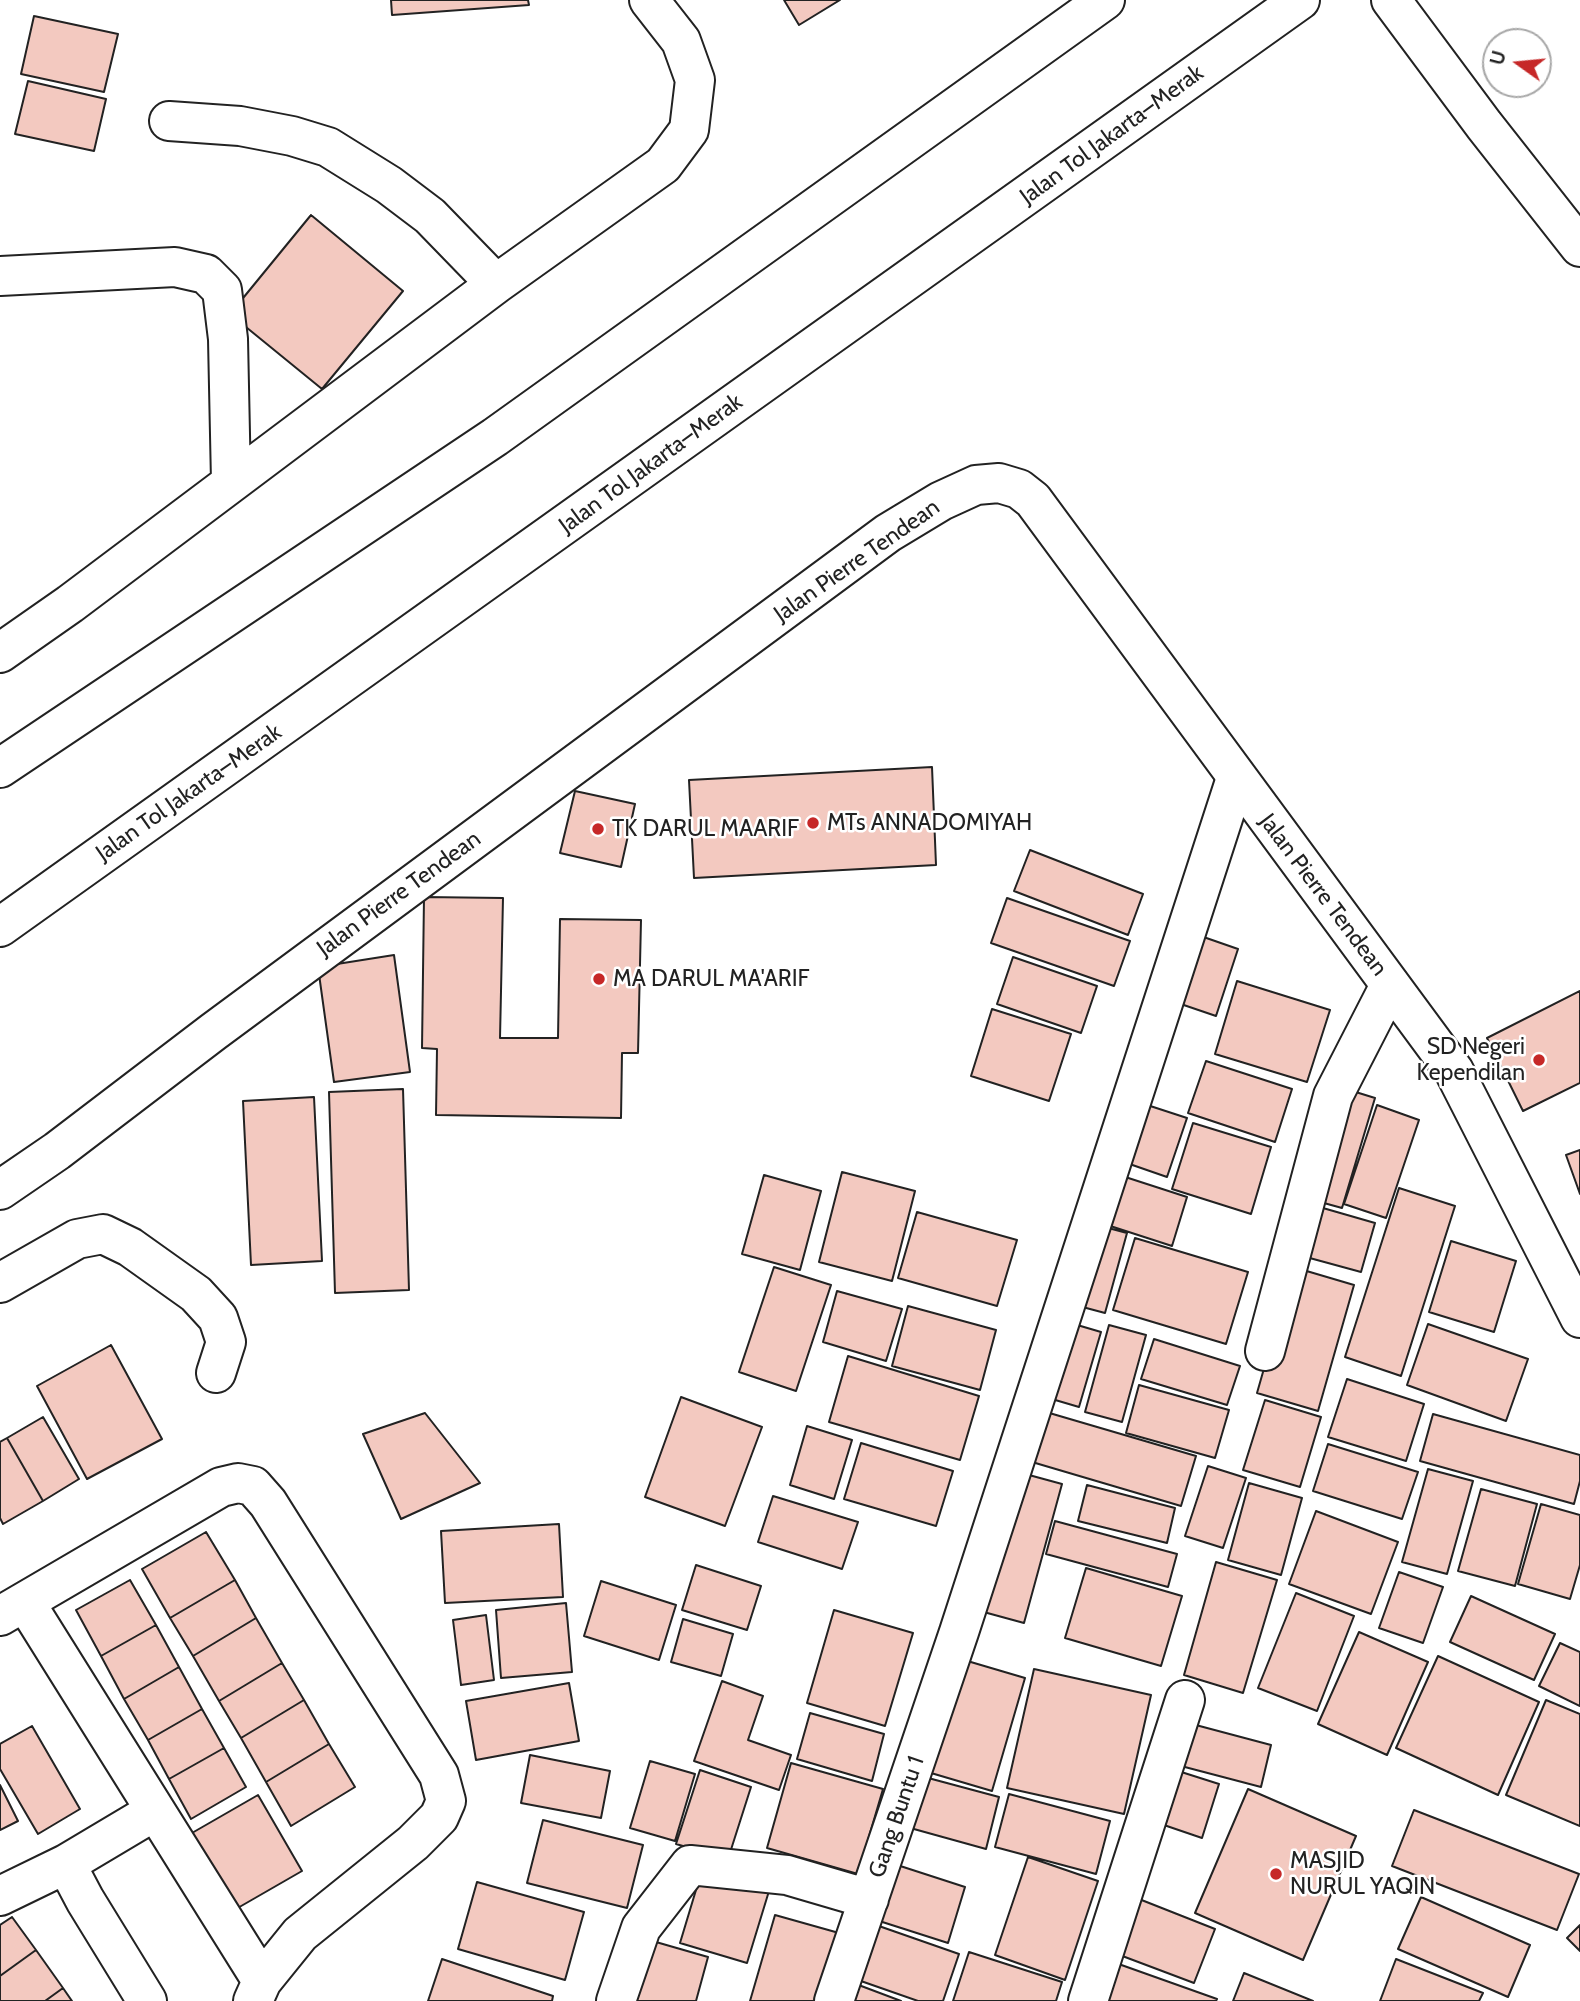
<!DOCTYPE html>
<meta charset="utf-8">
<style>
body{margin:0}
#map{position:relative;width:1580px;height:2001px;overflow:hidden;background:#fff;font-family:Cabin,sans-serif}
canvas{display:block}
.north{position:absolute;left:1482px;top:28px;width:70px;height:70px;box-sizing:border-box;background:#fff;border:2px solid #a7a7a7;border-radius:50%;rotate:285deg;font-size:19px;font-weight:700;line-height:28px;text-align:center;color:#222}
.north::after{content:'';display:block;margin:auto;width:24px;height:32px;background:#c62828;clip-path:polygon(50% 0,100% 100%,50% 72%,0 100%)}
</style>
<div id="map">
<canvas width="1580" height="2001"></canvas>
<div class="north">U</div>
</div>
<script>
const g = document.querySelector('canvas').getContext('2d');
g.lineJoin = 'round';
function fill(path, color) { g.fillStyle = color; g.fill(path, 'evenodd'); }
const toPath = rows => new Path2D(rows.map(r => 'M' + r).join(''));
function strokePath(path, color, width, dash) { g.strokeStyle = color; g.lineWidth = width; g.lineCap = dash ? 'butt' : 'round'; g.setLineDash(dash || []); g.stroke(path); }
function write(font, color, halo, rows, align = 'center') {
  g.font = font + ' Cabin,sans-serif'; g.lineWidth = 5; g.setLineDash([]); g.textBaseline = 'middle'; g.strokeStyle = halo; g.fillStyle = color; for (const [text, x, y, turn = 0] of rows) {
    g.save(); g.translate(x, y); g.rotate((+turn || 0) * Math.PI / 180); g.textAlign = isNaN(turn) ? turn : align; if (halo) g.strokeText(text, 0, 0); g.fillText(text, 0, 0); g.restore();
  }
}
const building = toPath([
 [391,0,528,0,529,5,392,15,391,0],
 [784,0,840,0,799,25,784,0],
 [34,16,118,34,104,92,21,74,34,16],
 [28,81,106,99,94,151,15,134,28,81],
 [311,215,403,291,322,389,230,314,311,215],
 [932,767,936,865,694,878,689,780,932,767],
 [575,791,635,804,621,867,560,853,575,791],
 [1030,850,1143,894,1128,935,1014,891,1030,850],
 [424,897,503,898,500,1038,558,1038,560,919,641,920,638,1053,622,1053,621,1118,436,1115,437,1049,422,1048,424,897],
 [1007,898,1130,941,1114,986,991,943,1007,898],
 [1192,933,1238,949,1216,1016,1169,1000,1192,933],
 [394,955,410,1072,334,1082,318,967,394,955],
 [1013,957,1097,986,1081,1033,997,1004,1013,957],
 [1237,981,1330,1010,1307,1082,1215,1054,1237,981],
 [1580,991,1580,1083,1523,1111,1487,1038,1580,991],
 [992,1009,1071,1034,1049,1101,971,1076,992,1009],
 [1206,1061,1292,1089,1275,1142,1188,1113,1206,1061],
 [403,1089,409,1290,335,1293,329,1092,403,1089],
 [1346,1089,1375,1098,1342,1208,1313,1200,1346,1089],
 [314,1097,322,1261,251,1265,243,1101,314,1097],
 [1138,1102,1187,1118,1167,1177,1118,1160,1138,1102],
 [1377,1105,1419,1120,1386,1218,1344,1204,1377,1105],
 [1193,1123,1271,1147,1251,1214,1172,1189,1193,1123],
 [1580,1150,1580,1194,1566,1155,1580,1150],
 [842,1172,915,1191,892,1281,819,1262,842,1172],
 [1116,1174,1187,1197,1172,1246,1101,1223,1116,1174],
 [764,1175,821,1191,800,1270,742,1254,764,1175],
 [1399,1188,1455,1206,1401,1376,1345,1357,1399,1188],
 [1309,1204,1375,1223,1361,1272,1295,1254,1309,1204],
 [917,1212,1017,1240,997,1306,898,1278,917,1212],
 [1097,1225,1127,1233,1105,1313,1075,1305,1097,1225],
 [1135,1238,1248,1272,1226,1344,1113,1310,1135,1238],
 [1451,1241,1516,1261,1494,1332,1429,1312,1451,1241],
 [774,1267,831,1285,796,1391,739,1372,774,1267],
 [1293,1267,1354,1285,1318,1411,1257,1393,1293,1267],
 [837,1291,902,1309,886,1361,823,1342,837,1291],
 [908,1306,996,1330,980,1390,892,1366,908,1306],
 [1067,1322,1101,1332,1079,1407,1045,1397,1067,1322],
 [1428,1324,1528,1359,1506,1421,1407,1385,1428,1324],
 [1109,1325,1146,1335,1122,1422,1085,1412,1109,1325],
 [1154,1339,1240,1366,1227,1405,1141,1379,1154,1339],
 [111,1345,162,1439,87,1479,37,1386,111,1345],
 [848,1356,979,1396,960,1460,829,1422,848,1356],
 [1347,1379,1424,1404,1406,1461,1328,1437,1347,1379],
 [1139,1385,1229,1410,1215,1458,1126,1433,1139,1385],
 [681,1397,762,1427,725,1526,645,1497,681,1397],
 [1265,1400,1321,1417,1300,1487,1243,1470,1265,1400],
 [1046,1412,1196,1456,1181,1506,1032,1462,1046,1412],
 [425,1413,480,1483,401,1519,363,1434,425,1413],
 [1433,1414,1580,1455,1580,1481,1574,1504,1420,1461,1433,1414],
 [43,1417,79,1479,43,1501,7,1438,43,1417],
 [807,1426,852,1440,834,1499,790,1485,807,1426],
 [7,1438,43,1501,3,1524,0,1518,0,1442,7,1438],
 [861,1443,953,1471,936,1526,844,1499,861,1443],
 [1328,1444,1418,1472,1402,1519,1313,1491,1328,1444],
 [1208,1466,1246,1478,1223,1548,1185,1536,1208,1466],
 [1428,1469,1473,1481,1447,1574,1402,1562,1428,1469],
 [1018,1472,1062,1484,1024,1623,980,1611,1018,1472],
 [1249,1483,1302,1498,1281,1575,1228,1560,1249,1483],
 [1087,1485,1175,1508,1167,1543,1078,1521,1087,1485],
 [1481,1489,1537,1504,1515,1586,1458,1571,1481,1489],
 [773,1496,858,1522,842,1569,758,1542,773,1496],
 [1541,1504,1580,1515,1580,1565,1570,1599,1518,1584,1541,1504],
 [1316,1511,1398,1542,1371,1614,1289,1584,1316,1511],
 [1055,1521,1177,1554,1168,1587,1046,1554,1055,1521],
 [559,1524,563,1597,445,1603,441,1531,559,1524],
 [206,1532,235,1580,170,1618,142,1569,206,1532],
 [1216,1562,1277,1580,1243,1693,1184,1675,1216,1562],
 [696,1565,761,1586,747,1630,682,1610,696,1565],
 [1086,1568,1182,1596,1161,1666,1065,1638,1086,1568],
 [1399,1572,1443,1587,1423,1643,1379,1628,1399,1572],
 [130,1580,156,1625,101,1656,76,1610,130,1580],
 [235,1580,256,1618,193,1656,170,1618,235,1580],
 [601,1581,676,1605,659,1660,584,1636,601,1581],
 [1296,1593,1354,1616,1317,1711,1258,1688,1296,1593],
 [1471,1596,1555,1634,1534,1680,1450,1642,1471,1596],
 [566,1603,572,1672,501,1678,496,1610,566,1603],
 [834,1610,913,1633,885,1726,807,1703,834,1610],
 [486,1615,494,1680,461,1685,453,1620,486,1615],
 [256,1618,282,1663,219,1701,193,1656,256,1618],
 [683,1619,733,1634,721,1676,671,1662,683,1619],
 [156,1625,179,1667,124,1699,101,1656,156,1625],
 [1359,1632,1428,1662,1387,1755,1318,1724,1359,1632],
 [1560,1643,1580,1652,1580,1706,1539,1686,1560,1643],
 [1438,1656,1539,1702,1498,1795,1396,1748,1438,1656],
 [964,1660,1025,1678,992,1791,931,1773,964,1660],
 [282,1663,304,1700,241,1738,219,1701,282,1663],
 [179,1667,202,1709,148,1740,124,1699,179,1667],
 [1034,1669,1151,1695,1124,1814,1007,1788,1034,1669],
 [722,1681,763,1696,748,1740,791,1755,779,1790,694,1761,722,1681],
 [569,1683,579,1741,476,1760,466,1701,569,1683],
 [304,1700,329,1744,266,1782,241,1738,304,1700],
 [1546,1700,1580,1714,1580,1826,1506,1795,1546,1700],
 [202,1709,224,1748,169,1779,148,1740,202,1709],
 [810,1713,884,1734,872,1781,797,1759,810,1713],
 [1192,1724,1271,1745,1261,1787,1181,1766,1192,1724],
 [32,1726,80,1809,38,1834,0,1769,0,1744,32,1726],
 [329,1744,355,1787,291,1826,266,1782,329,1744],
 [224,1748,246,1787,191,1819,169,1779,224,1748],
 [530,1755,610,1771,601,1818,521,1803,530,1755],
 [650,1761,695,1774,675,1841,630,1828,650,1761],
 [791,1763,883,1789,858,1874,767,1848,791,1763],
 [700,1770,751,1787,728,1859,676,1844,700,1770],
 [1175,1770,1219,1784,1202,1838,1158,1823,1175,1770],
 [917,1775,999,1797,986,1849,903,1826,917,1775],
 [0,1785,18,1821,0,1830,0,1785],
 [1248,1789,1356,1836,1303,1960,1195,1913,1248,1789],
 [1009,1794,1110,1821,1096,1874,995,1847,1009,1794],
 [258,1795,302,1871,229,1913,185,1837,258,1795],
 [1414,1810,1579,1874,1557,1930,1392,1866,1414,1810],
 [543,1820,643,1845,627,1908,527,1883,543,1820],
 [1028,1857,1098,1881,1065,1980,995,1955,1028,1857],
 [891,1863,965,1887,948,1943,873,1919,891,1863],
 [702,1870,769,1891,747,1963,680,1943,702,1870],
 [477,1882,584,1912,565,1980,458,1949,477,1882],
 [1421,1897,1530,1945,1508,1997,1398,1949,1421,1897],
 [1139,1899,1215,1929,1194,1983,1117,1954,1139,1899],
 [775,1915,839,1933,819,2001,750,2001,775,1915],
 [12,1917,36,1950,0,1976,0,1925,12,1917],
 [876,1925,959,1954,943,2001,918,2001,858,1980,876,1925],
 [1580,1925,1580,1951,1567,1938,1580,1925],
 [649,1940,708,1957,696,2001,632,2001,649,1940],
 [36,1950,63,1988,45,2001,0,2001,0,1976,36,1950],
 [969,1952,1062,1982,1056,2001,953,2001,969,1952],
 [442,1959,553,1996,552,2001,428,2001,442,1959],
 [1396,1959,1483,1993,1479,2001,1380,2001,1396,1959],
 [1113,1962,1217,1999,1216,2001,1099,2001,1113,1962],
 [1244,1973,1313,2001,1233,2001,1244,1973],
 [848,1981,901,2001,840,2001,848,1981],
 [63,1988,72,2001,45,2001,63,1988]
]);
fill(building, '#f3c9c0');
strokePath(building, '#222', 2);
const street = toPath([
 [1391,0,1484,125,1580,247],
 [169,121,240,126,292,136,328,147,389,185,430,216,496,284],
 [0,276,175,267,206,274,222,290,228,339,231,482],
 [0,653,70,604,496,284,663,165,689,130,695,80,681,41,649,0],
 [0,1283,77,1239,103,1234,130,1247,196,1294,218,1318,226,1342,216,1373],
 [1265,1351,1333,1096,1390,985],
 [25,1602,262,1981],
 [0,1616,221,1487,238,1483,253,1486,268,1503,439,1775,446,1801,439,1817,413,1843,300,1934,262,1981,253,2001],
 [0,1896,66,1864],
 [147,2001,85,1900,66,1864,155,1811],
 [616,2001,641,1928,690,1865,787,1875,869,1899],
 [834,2001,959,1632,1236,778],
 [1088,2001,1185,1700]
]);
const secondary = toPath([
 [0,1190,57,1151,213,1032,888,533,941,501,976,485,999,483,1019,489,1033,500,1454,1071,1580,1318]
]);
const highway = toPath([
 [0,768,495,437,1105,0],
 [0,927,1300,0]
]);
strokePath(street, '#222', 42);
strokePath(secondary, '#222', 42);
strokePath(highway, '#222', 42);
strokePath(street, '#fff', 38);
strokePath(secondary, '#fff', 38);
strokePath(highway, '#fff', 38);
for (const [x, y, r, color] of [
 [813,823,7,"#c62828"],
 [598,829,7,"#c62828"],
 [599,979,7,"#c62828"],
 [1539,1060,7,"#c62828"],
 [1276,1874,7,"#c62828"]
]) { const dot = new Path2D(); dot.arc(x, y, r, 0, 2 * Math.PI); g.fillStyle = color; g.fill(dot); strokePath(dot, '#fff', 2.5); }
write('23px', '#222', '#fff', [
 ["Jalan Tol Jakarta–Merak",1112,135,-36],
 ["Jalan Tol Jakarta–Merak",651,464,-36],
 ["Jalan Pierre Tendean",857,561,-35],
 ["Jalan Tol Jakarta–Merak",189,793,-35],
 ["Jalan Pierre Tendean",399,894,-36],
 ["Jalan Pierre Tendean",1323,895,53],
 ["Gang Buntu 1",897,1817,-71]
]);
write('23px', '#222', '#fff', [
 ["MTs ANNADOMIYAH",827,823],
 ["TK DARUL MAARIF",612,829],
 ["MA DARUL MA'ARIF",613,979],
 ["SD Negeri",1525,1047,"right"],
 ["Kependilan",1525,1073,"right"],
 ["MASJID",1290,1861],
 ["NURUL YAQIN",1290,1887]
], 'left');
</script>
